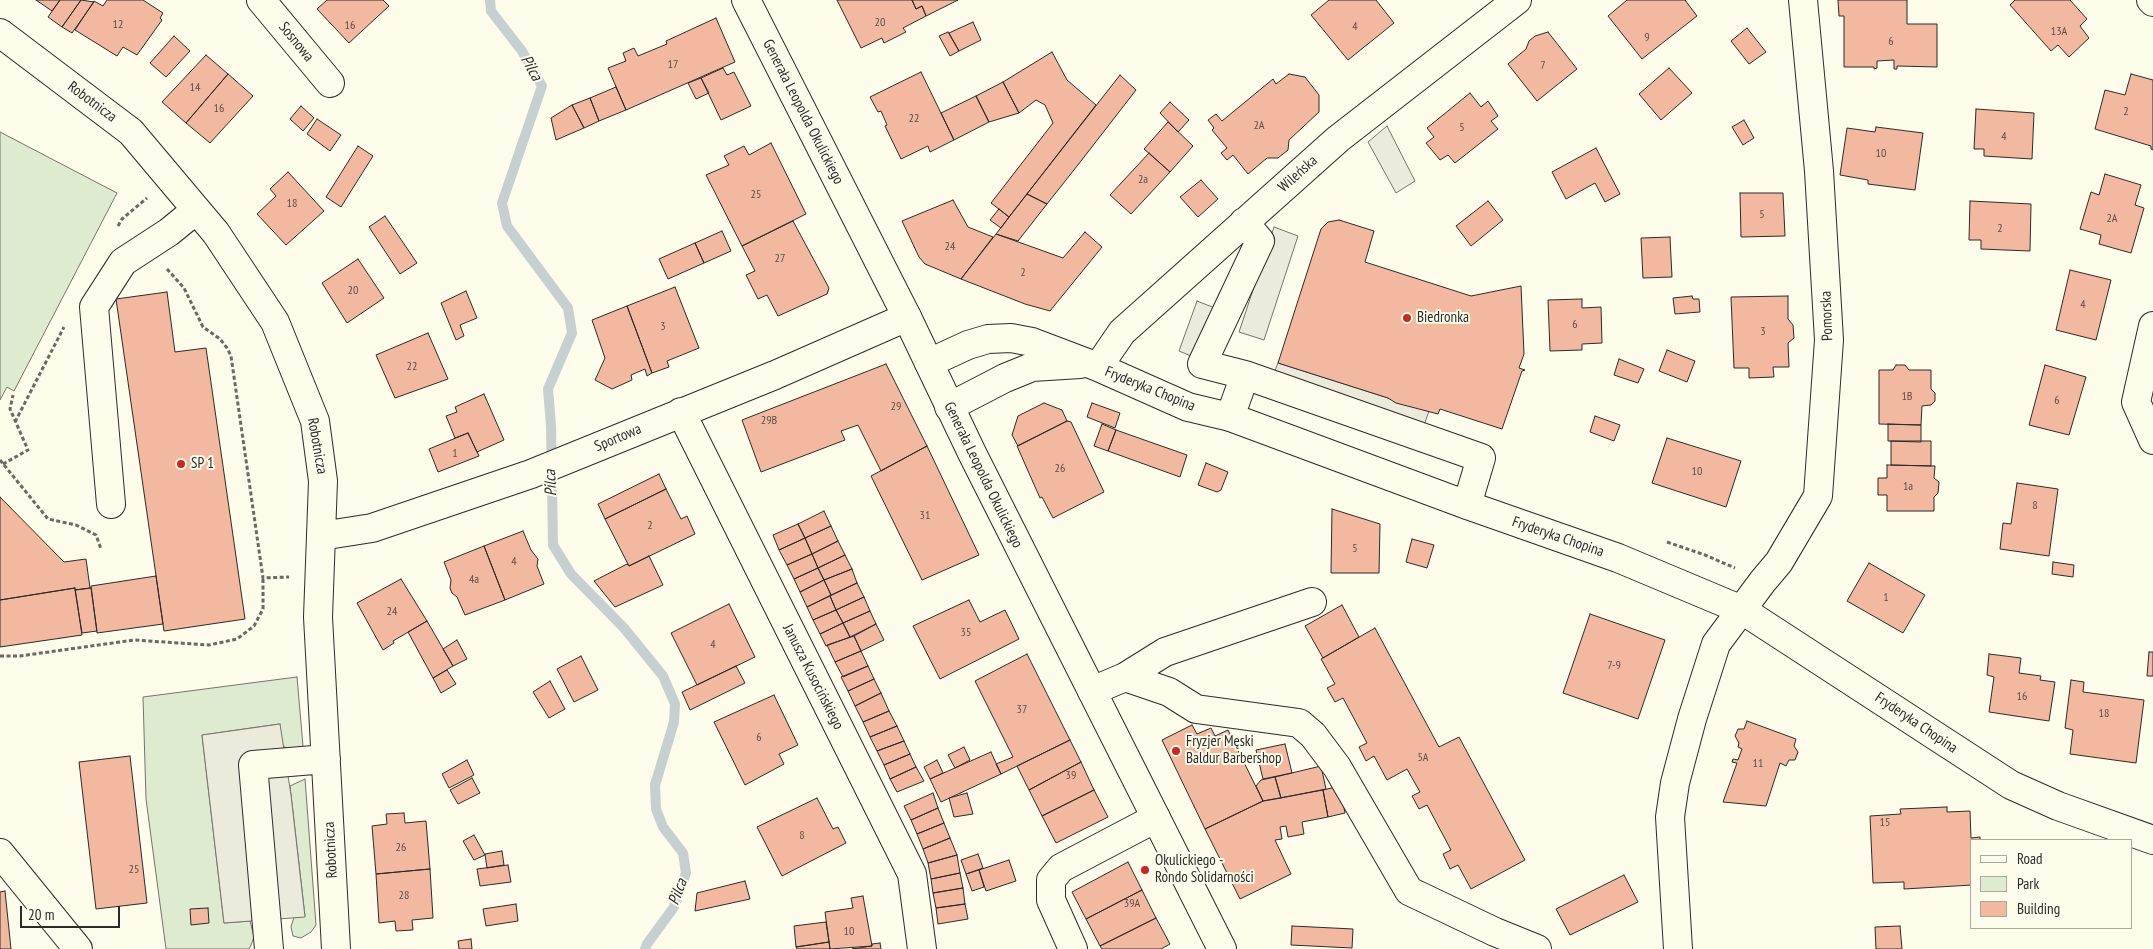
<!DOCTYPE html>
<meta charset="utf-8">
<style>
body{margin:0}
#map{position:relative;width:2153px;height:949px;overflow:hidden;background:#fdfbea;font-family:"PT Sans Narrow",sans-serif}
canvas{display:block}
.legend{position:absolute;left:1970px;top:839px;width:162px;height:90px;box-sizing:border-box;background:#fdfbea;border:1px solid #a9a89e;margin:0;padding:6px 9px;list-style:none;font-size:15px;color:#2b2b2b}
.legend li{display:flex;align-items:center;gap:10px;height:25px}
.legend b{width:25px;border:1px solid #a9a89e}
.scale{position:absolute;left:20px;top:906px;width:100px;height:22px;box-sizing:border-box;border:2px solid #2b2b2b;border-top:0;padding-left:6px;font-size:15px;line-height:18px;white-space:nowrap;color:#2b2b2b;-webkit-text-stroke:4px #fdfbea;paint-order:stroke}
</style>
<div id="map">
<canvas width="2153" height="949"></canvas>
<ul class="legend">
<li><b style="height:6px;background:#fdfbea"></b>Road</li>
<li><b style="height:14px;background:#deebd1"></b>Park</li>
<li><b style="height:14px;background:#f2b8a0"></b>Building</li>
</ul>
<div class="scale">20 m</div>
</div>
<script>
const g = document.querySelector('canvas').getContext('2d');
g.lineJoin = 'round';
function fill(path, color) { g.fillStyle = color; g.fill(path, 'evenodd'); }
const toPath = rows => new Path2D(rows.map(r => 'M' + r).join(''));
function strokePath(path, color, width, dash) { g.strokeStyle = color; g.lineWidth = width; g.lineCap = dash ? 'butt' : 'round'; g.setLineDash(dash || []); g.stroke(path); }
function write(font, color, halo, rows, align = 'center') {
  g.font = font + ' "PT Sans Narrow",sans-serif'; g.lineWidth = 4; g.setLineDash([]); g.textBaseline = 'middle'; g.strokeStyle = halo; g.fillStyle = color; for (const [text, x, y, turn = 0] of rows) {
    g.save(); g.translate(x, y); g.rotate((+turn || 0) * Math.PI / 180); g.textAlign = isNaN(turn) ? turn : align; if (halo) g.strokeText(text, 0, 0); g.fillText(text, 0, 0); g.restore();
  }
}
const green = toPath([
 [0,132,117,193,14,391,7,387,0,400,0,132],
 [297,677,303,746,301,750,292,751,283,746,279,724,202,735,224,923,250,921,254,937,251,945,249,949,166,949,146,799,143,697,297,677],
 [305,779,316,925,311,932,301,938,293,936,291,927,294,917,305,916,290,786,305,779]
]);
fill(green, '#deebd1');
strokePath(green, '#74746e', 1);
const parking = toPath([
 [1387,126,1415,181,1396,193,1368,142,1387,126],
 [1274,227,1298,236,1264,340,1239,332,1274,227],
 [1197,301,1220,310,1203,361,1179,351,1197,301],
 [1278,363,1429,411,1420,437,1270,383,1278,363],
 [280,724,291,795,305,917,224,923,202,735,280,724]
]);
fill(parking, '#eceadb');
strokePath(parking, '#74746e', 1);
strokePath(toPath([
 [490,0,491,11,522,51,542,86,502,203,507,226,568,308,572,333,548,389,551,425,553,545,571,574,624,628,663,676,675,704,674,722,655,785,656,809,663,827,683,853,686,873,674,907,647,944,645,949]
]), '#c7d0d0', 10);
const building = toPath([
 [36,0,60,0,52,11,36,0],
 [60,0,81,0,62,27,48,17,60,0],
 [81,0,94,2,72,33,62,27,81,0],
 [107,0,143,0,163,13,160,18,162,20,137,55,123,47,117,56,75,30,94,1,103,6,107,0],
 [327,0,383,0,389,6,349,43,317,9,327,0],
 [837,0,912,0,916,9,922,6,926,16,903,28,906,32,884,43,882,38,861,48,837,0],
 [912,0,958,0,926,16,922,6,916,9,912,0],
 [1329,0,1376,0,1394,23,1348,60,1311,15,1329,0],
 [1627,0,1685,0,1697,16,1642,59,1608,16,1627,0],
 [1838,0,1907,0,1907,24,1937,24,1937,67,1897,66,1897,69,1894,69,1894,60,1877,61,1877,68,1874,69,1874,67,1844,67,1844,16,1839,16,1838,0],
 [2015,0,2070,0,2087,19,2080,26,2089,38,2069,57,2058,45,2051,51,2010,5,2015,0],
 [716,18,735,62,626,110,608,68,626,61,623,53,634,48,638,56,667,44,666,41,716,18],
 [973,22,981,40,959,51,949,33,973,22],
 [1747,28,1766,52,1749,64,1731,41,1747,28],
 [948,32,959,51,950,56,939,36,948,32],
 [1548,32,1577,69,1537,101,1508,64,1526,49,1529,41,1535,36,1548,32],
 [174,36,190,51,166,77,150,63,174,36],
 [1052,52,1067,80,1096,105,1009,217,991,203,1053,123,1045,105,1036,100,1019,113,1003,82,1052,52],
 [206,55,228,74,186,123,162,102,206,55],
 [723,68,727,75,734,72,751,106,721,120,701,78,723,68],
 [1669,68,1692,93,1661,120,1639,94,1669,68],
 [921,72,954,140,930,152,928,146,901,159,885,126,887,125,881,111,878,112,870,97,921,72],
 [228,74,253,96,210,143,186,123,228,74],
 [1289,74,1305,77,1319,95,1319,112,1289,140,1288,150,1278,158,1267,158,1248,174,1233,155,1227,160,1221,153,1227,148,1212,130,1214,128,1208,120,1216,114,1222,121,1273,79,1276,84,1289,74],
 [2131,74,2153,80,2153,150,2151,149,2151,146,2095,129,2105,90,2125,95,2131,74],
 [1120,75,1136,90,1081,161,1047,204,1027,194,1120,75],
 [701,78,709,93,696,99,688,83,701,78],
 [1003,82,1019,113,989,122,976,96,1003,82],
 [616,87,626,110,599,121,590,98,616,87],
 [1470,93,1481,107,1488,101,1498,116,1491,121,1498,129,1455,163,1448,155,1440,160,1426,143,1434,137,1427,128,1470,93],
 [976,96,989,122,954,140,941,113,976,96],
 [590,98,599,121,584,128,572,105,590,98],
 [1170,102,1189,120,1178,132,1160,113,1170,102],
 [572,105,584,128,556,140,551,118,572,105],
 [301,106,314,118,303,131,290,119,301,106],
 [1976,109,2034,113,2032,159,1984,156,1984,149,1974,149,1976,109],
 [317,119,341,135,330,151,307,134,317,119],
 [1744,120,1754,138,1743,145,1732,127,1744,120],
 [1168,122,1193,146,1170,172,1144,149,1168,122],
 [1876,127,1923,133,1915,190,1868,184,1868,180,1840,175,1847,128,1875,132,1876,127],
 [771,143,806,214,742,246,706,175,729,165,724,156,744,146,749,155,771,143],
 [358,146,373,156,341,207,326,197,358,146],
 [1596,148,1620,194,1605,202,1595,183,1566,199,1552,172,1596,148],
 [1149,153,1170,172,1131,214,1110,195,1149,153],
 [288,172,324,211,286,245,257,214,276,196,270,189,288,172],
 [2105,174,2141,185,2135,205,2144,208,2131,253,2099,244,2101,235,2080,229,2091,192,2099,195,2105,174],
 [1201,180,1218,199,1198,217,1180,197,1201,180],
 [1740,193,1783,193,1785,236,1741,237,1740,193],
 [1027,194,1047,204,1018,241,996,234,1027,194],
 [953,200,968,227,993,237,961,279,925,264,919,257,902,221,953,200],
 [1488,201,1503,220,1471,246,1456,226,1488,201],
 [1970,201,2031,204,2030,251,1981,249,1981,240,1969,240,1970,201],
 [999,209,1009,217,1001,228,990,220,999,209],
 [385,216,417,263,400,274,369,227,385,216],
 [1339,220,1374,231,1365,262,1471,296,1521,286,1524,354,1519,368,1525,370,1522,371,1502,429,1440,409,1438,414,1396,403,1388,398,1278,363,1321,229,1328,222,1339,220],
 [793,221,829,288,827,294,778,316,767,295,758,299,746,275,755,271,742,246,793,221],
 [722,231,731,251,704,263,695,243,722,231],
 [1085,232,1102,247,1050,311,1025,304,961,279,996,234,1063,258,1085,232],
 [1670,237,1672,277,1643,278,1641,238,1670,237],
 [695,243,704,263,668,279,659,259,695,243],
 [358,259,384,298,347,323,322,283,358,259],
 [2070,270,2111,280,2096,340,2056,330,2070,270],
 [675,287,699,348,667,361,669,367,652,373,627,306,675,287],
 [466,291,477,318,460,325,464,336,456,340,441,303,466,291],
 [167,292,175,352,206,348,245,619,164,631,116,299,167,292],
 [1692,296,1693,299,1699,299,1700,312,1675,314,1673,298,1692,296],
 [1788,296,1788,319,1793,325,1794,338,1788,343,1789,367,1773,367,1774,377,1749,378,1749,368,1734,368,1731,297,1788,296],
 [1582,299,1582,308,1601,307,1602,343,1582,344,1582,350,1550,351,1548,300,1582,299],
 [627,306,652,373,647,376,645,369,631,375,632,380,612,389,595,380,605,358,592,320,627,306],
 [428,333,448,379,395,398,376,355,428,333],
 [1667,350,1695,361,1687,382,1659,371,1667,350],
 [1619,359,1644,369,1638,383,1614,375,1619,359],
 [886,364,927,446,881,471,858,425,841,431,845,440,761,472,742,420,886,364],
 [1896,365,1905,365,1909,370,1931,370,1931,389,1935,393,1935,401,1931,405,1922,406,1921,425,1879,424,1879,370,1893,370,1896,365],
 [2045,365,2086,377,2069,435,2029,425,2045,365],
 [484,394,504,440,477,452,468,433,455,438,446,416,457,412,455,407,484,394],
 [1044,403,1062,410,1067,421,1018,446,1012,435,1018,416,1044,403],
 [1092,403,1120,413,1115,428,1087,417,1092,403],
 [1595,416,1620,425,1614,441,1590,432,1595,416],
 [1067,421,1071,422,1104,492,1053,518,1042,497,1040,498,1017,446,1067,421],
 [1102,424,1116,430,1108,451,1094,446,1102,424],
 [1888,424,1921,425,1921,442,1888,441,1888,424],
 [1116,430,1187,455,1180,477,1108,451,1116,430],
 [468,433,479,456,438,472,429,449,468,433],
 [1667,438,1741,461,1726,507,1652,483,1667,438],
 [1891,441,1931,441,1931,466,1891,465,1891,441],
 [927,446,979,555,922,580,871,476,927,446],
 [1206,463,1228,472,1221,490,1217,492,1198,485,1206,463],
 [1887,465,1935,466,1934,478,1939,482,1938,493,1934,497,1934,511,1887,511,1887,495,1878,495,1878,478,1887,478,1887,465],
 [659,474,666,489,605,519,598,504,659,474],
 [2017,483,2058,489,2049,556,2000,549,2003,523,2011,524,2017,483],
 [666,489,681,519,687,516,695,534,629,566,605,519,666,489],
 [0,497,64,562,86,559,90,588,75,590,75,588,0,600,0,497],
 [1332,509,1380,524,1379,573,1331,573,1332,509],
 [824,511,831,526,805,538,798,524,824,511],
 [798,524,805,538,779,550,773,535,798,524],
 [831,526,838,541,812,554,805,538,831,526],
 [523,531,531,550,538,559,537,566,544,584,505,600,484,546,523,531],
 [805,538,812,554,787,565,779,550,805,538],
 [1412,539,1434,545,1427,568,1406,562,1412,539],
 [838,541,845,555,818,568,812,554,838,541],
 [484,546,505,600,465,615,457,597,452,593,450,588,451,580,444,562,484,546],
 [812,554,818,568,794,579,787,565,812,554],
 [845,555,852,569,824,580,818,568,845,555],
 [649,556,663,585,615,607,594,581,627,564,629,566,649,556],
 [2053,562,2074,565,2073,577,2052,574,2053,562],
 [1869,563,1925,595,1903,633,1847,601,1869,563],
 [818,568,824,580,800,592,794,579,818,568],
 [852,569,857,583,831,595,824,580,852,569],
 [156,576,163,624,97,633,91,586,156,576],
 [401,579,427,621,393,641,394,643,383,650,357,603,401,579],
 [824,580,831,595,807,607,800,592,824,580],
 [857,583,864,597,836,610,830,596,857,583],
 [75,588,82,635,0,647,0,600,75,588],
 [91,588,97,631,82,633,75,590,91,588],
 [830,596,836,610,813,620,807,607,830,596],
 [864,597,870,611,843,623,836,610,864,597],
 [969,600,980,622,1005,610,1019,639,940,679,913,626,969,600],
 [729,604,755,657,697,685,671,633,729,604],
 [1342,605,1359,637,1323,658,1305,626,1342,605],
 [836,610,843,623,820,634,813,620,836,610],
 [870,611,876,624,850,637,843,623,870,611],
 [1590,614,1665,640,1638,719,1563,693,1590,614],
 [427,621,453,666,433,678,408,632,427,621],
 [843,623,850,637,826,646,820,634,843,623],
 [876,624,884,640,861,651,854,636,876,624],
 [1375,628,1439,747,1459,737,1525,860,1471,889,1458,865,1450,869,1443,854,1451,850,1427,805,1419,809,1412,796,1420,792,1407,769,1387,780,1374,756,1366,761,1359,747,1367,743,1343,698,1335,702,1327,688,1335,684,1321,659,1375,628],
 [854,636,861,651,835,662,827,645,854,636],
 [457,640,467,659,453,666,443,649,457,640],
 [861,651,868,666,843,677,835,662,861,651],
 [2149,652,2153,652,2153,676,2147,676,2149,652],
 [1027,654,1070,740,1001,774,996,764,1013,757,975,681,1027,654],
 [1989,654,2021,658,2019,673,2041,676,2040,680,2055,682,2049,721,1989,712,1994,677,1987,675,1989,654],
 [581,656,598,690,574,702,557,669,581,656],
 [736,666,745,683,690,710,682,692,736,666],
 [868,666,874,679,848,691,841,677,868,666],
 [447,670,456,684,441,693,433,678,447,670],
 [874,679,881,693,855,706,848,691,874,679],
 [2071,680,2084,682,2083,692,2144,700,2136,763,2070,754,2073,730,2065,728,2071,680],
 [550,681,565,709,549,718,533,692,550,681],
 [881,693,889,711,863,722,855,706,881,693],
 [774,695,798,745,779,754,784,764,745,785,714,722,774,695],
 [889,711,897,726,870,737,863,722,889,711],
 [1747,721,1796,739,1794,746,1798,752,1795,760,1789,760,1786,766,1780,763,1766,806,1723,802,1737,763,1732,762,1733,759,1738,760,1742,749,1738,747,1739,743,1735,736,1738,729,1744,729,1747,721],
 [1192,725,1197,734,1211,728,1215,736,1228,730,1263,801,1205,829,1162,740,1192,725],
 [897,726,904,741,877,751,870,737,897,726],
 [1070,740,1081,762,1029,790,1017,766,1070,740],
 [904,741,910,754,884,765,877,751,904,741],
 [1285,744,1292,773,1263,779,1256,750,1285,744],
 [964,747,970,760,955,768,948,755,964,747],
 [991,752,1001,774,941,802,930,779,991,752],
 [910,754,916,767,890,779,884,765,910,754],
 [130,756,147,903,96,909,79,762,130,756],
 [467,760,474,775,449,788,442,774,467,760],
 [937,760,943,773,930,779,924,767,937,760],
 [1081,762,1094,790,1042,816,1029,790,1081,762],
 [1321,766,1326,789,1281,798,1275,777,1321,766],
 [916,767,924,781,897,792,890,779,916,767],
 [1275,777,1281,798,1263,801,1256,786,1261,780,1275,777],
 [472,778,480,793,458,804,450,790,472,778],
 [1340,786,1345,813,1328,817,1323,790,1340,786],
 [1094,790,1108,817,1056,843,1042,816,1094,790],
 [1323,790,1328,817,1302,822,1304,834,1288,837,1286,826,1280,827,1282,839,1275,840,1291,874,1240,899,1205,829,1263,801,1323,790],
 [933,793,938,808,911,820,904,806,933,793],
 [967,793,973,814,954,817,949,798,967,793],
 [817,798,833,829,838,827,846,843,782,876,757,827,817,798],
 [1947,807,1947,812,1970,811,1971,838,1980,837,1980,840,1972,840,1972,885,1904,889,1904,882,1873,883,1870,816,1901,814,1900,809,1947,807],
 [938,808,944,823,917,834,911,820,938,808],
 [404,813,405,823,426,821,430,869,376,874,372,826,387,824,386,814,404,813],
 [944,823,950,838,923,849,917,834,944,823],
 [474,835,485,855,474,860,463,841,474,835],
 [950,838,957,855,928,863,923,849,950,838],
 [502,851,504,865,487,868,485,854,502,851],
 [978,854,983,868,966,874,961,860,978,854],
 [957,855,960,873,931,879,928,863,957,855],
 [1009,860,1016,881,986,891,979,870,1009,860],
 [1128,862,1142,890,1086,919,1072,892,1128,862],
 [508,865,511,882,480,886,477,869,508,865],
 [430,869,433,918,412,920,413,930,396,931,395,921,379,923,376,874,430,869],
 [979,870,984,887,972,891,966,874,979,870],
 [960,873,963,888,933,893,931,879,960,873],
 [1624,875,1638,902,1570,935,1556,909,1624,875],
 [745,881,750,899,695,911,697,893,745,881],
 [963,888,965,904,936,908,933,893,963,888],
 [1142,890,1156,918,1100,946,1086,919,1142,890],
 [5,891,11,949,0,949,0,892,5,891],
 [863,896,872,946,830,949,825,912,853,908,851,898,863,896],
 [516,904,518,921,486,926,483,909,516,904],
 [965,904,968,919,938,924,936,908,965,904],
 [208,908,209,923,191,925,190,909,208,908],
 [1156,918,1170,944,1161,949,1102,949,1100,946,1156,918],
 [826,922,829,942,796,947,794,926,826,922],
 [1292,926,1353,929,1352,948,1291,945,1292,926],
 [1900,926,1902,949,1876,949,1875,927,1900,926],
 [471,939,472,949,459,949,458,941,471,939],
 [829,942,830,949,797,949,796,947,829,942],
 [880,943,881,949,852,949,872,946,872,944,880,943]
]);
fill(building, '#f2b8a0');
strokePath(building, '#2b2b2b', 1);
const minor = toPath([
 [261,0,330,83],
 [2151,0,2153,2],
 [0,33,131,132,216,233,275,322,315,421,323,481,318,617,336,949],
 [1244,222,1260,241,1202,364,1245,375,1481,458,1467,505],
 [2153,326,2136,402,2153,440],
 [929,363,968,345,988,339,1011,338,1032,342,1098,367,1188,407,1230,417,1467,505,1618,558,1742,610,2011,785,2058,806,2153,840],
 [1098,367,1122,332,1338,139,1517,0],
 [949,407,1005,378,1032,367,1080,364],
 [681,412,912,874,922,949],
 [1230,417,1245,375],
 [111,504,94,307,123,262,169,232,196,210],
 [321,536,372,528,531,474,775,375,907,317],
 [1125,677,1169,692,1196,709,1299,723,1313,735,1337,767,1409,891,1495,932,1537,949],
 [1092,691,1125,677,1165,652,1312,602],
 [0,853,78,949],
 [269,949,253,765,326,759],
 [1073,949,1051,900,1051,880,1061,868,1156,818],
 [1678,949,1670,817,1675,783,1692,719,1716,644,1763,581,1779,562,1818,496,1829,340,1819,171,1803,0]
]);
const major = toPath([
 [746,0,907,317,972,453,1222,949]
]);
strokePath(minor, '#2b2b2b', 30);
strokePath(major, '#2b2b2b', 30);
strokePath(toPath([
 [118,226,122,219,147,198],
 [167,269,184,288,203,327,220,339,227,348,231,356,263,578,289,577],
 [15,422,64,327],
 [0,460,48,519,76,525,96,535,101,549],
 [3,464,28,450,10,409,13,395],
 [1667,542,1705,555,1735,568],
 [0,656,20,656,134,640,209,645,237,639,254,626,263,609,263,578]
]), '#6a6964', 3, [4, 2.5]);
strokePath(minor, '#fdfbea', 28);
strokePath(major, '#fdfbea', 28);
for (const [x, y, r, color] of [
 [1407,318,5,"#c62828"],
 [181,464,5,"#c62828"],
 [1176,751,5,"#c62828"],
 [1145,870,5,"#c62828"]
]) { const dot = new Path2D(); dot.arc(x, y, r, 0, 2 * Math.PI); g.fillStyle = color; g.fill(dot); strokePath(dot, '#fdfbea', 2); }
write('12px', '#5d4e48', null, [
 ["20",880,23],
 ["12",118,25],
 ["16",350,26],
 ["4",1355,27],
 ["13A",2059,32],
 ["9",1647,38],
 ["6",1891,42],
 ["17",673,65],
 ["7",1543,66],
 ["14",195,88],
 ["16",219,109],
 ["2",2126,112],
 ["22",914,119],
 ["2A",1259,126],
 ["5",1462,128],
 ["4",2004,137],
 ["10",1881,154],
 ["2a",1143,180],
 ["25",756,195],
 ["18",292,204],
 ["5",1762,215],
 ["2A",2112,219],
 ["2",2000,229],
 ["24",950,247],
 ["27",780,259],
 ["2",1023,273],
 ["20",353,291],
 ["4",2083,305],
 ["6",1575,325],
 ["3",663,327],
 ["3",1763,332],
 ["22",412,367],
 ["1B",1907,397],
 ["6",2057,401],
 ["29",896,407],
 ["29B",769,421],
 ["1",455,454],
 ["26",1060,469],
 ["10",1697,472],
 ["1a",1908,487],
 ["8",2035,506],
 ["31",925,516],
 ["2",650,526],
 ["5",1355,549],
 ["4",514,562],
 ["4a",474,580],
 ["1",1886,598],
 ["24",392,612],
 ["35",966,633],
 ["4",713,645],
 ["7-9",1614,666],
 ["16",2022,697],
 ["37",1022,710],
 ["18",2104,714],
 ["6",759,738],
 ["5A",1423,758],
 ["11",1758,764],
 ["39",1071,776],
 ["15",1885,823],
 ["8",802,836],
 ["26",401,848],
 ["25",134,870],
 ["28",404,896],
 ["39A",1132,904],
 ["10",849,932]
]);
write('15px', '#2b2b2b', '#fdfbea', [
 ["Sosnowa",296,42,51],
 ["Robotnicza",92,102,37],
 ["Generała Leopolda Okulickiego",803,112,63],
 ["Wileńska",1298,174,-42],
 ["Pomorska",1827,316,-92],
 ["Fryderyka Chopina",1150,389,22],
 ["Sportowa",618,438,-23],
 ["Robotnicza",317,446,80],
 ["Generała Leopolda Okulickiego",983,475,64],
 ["Fryderyka Chopina",1558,537,19],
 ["Janusza Kusocińskiego",813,677,63],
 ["Fryderyka Chopina",1916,723,34],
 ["Robotnicza",331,850,-93]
]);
write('15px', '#2b2b2b', '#fdfbea', [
 ["Biedronka",1417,318],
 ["SP 1",191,464],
 ["Fryzjer Męski",1186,742],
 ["Baldur Barbershop",1186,759],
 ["Okulickiego -",1155,861],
 ["Rondo Solidarności",1155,878]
], 'left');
write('italic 16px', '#2b2b2b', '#fdfbea', [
 ["Pilca",531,68,61],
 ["Pilca",551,483,-92],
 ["Pilca",678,892,-70]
]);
</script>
